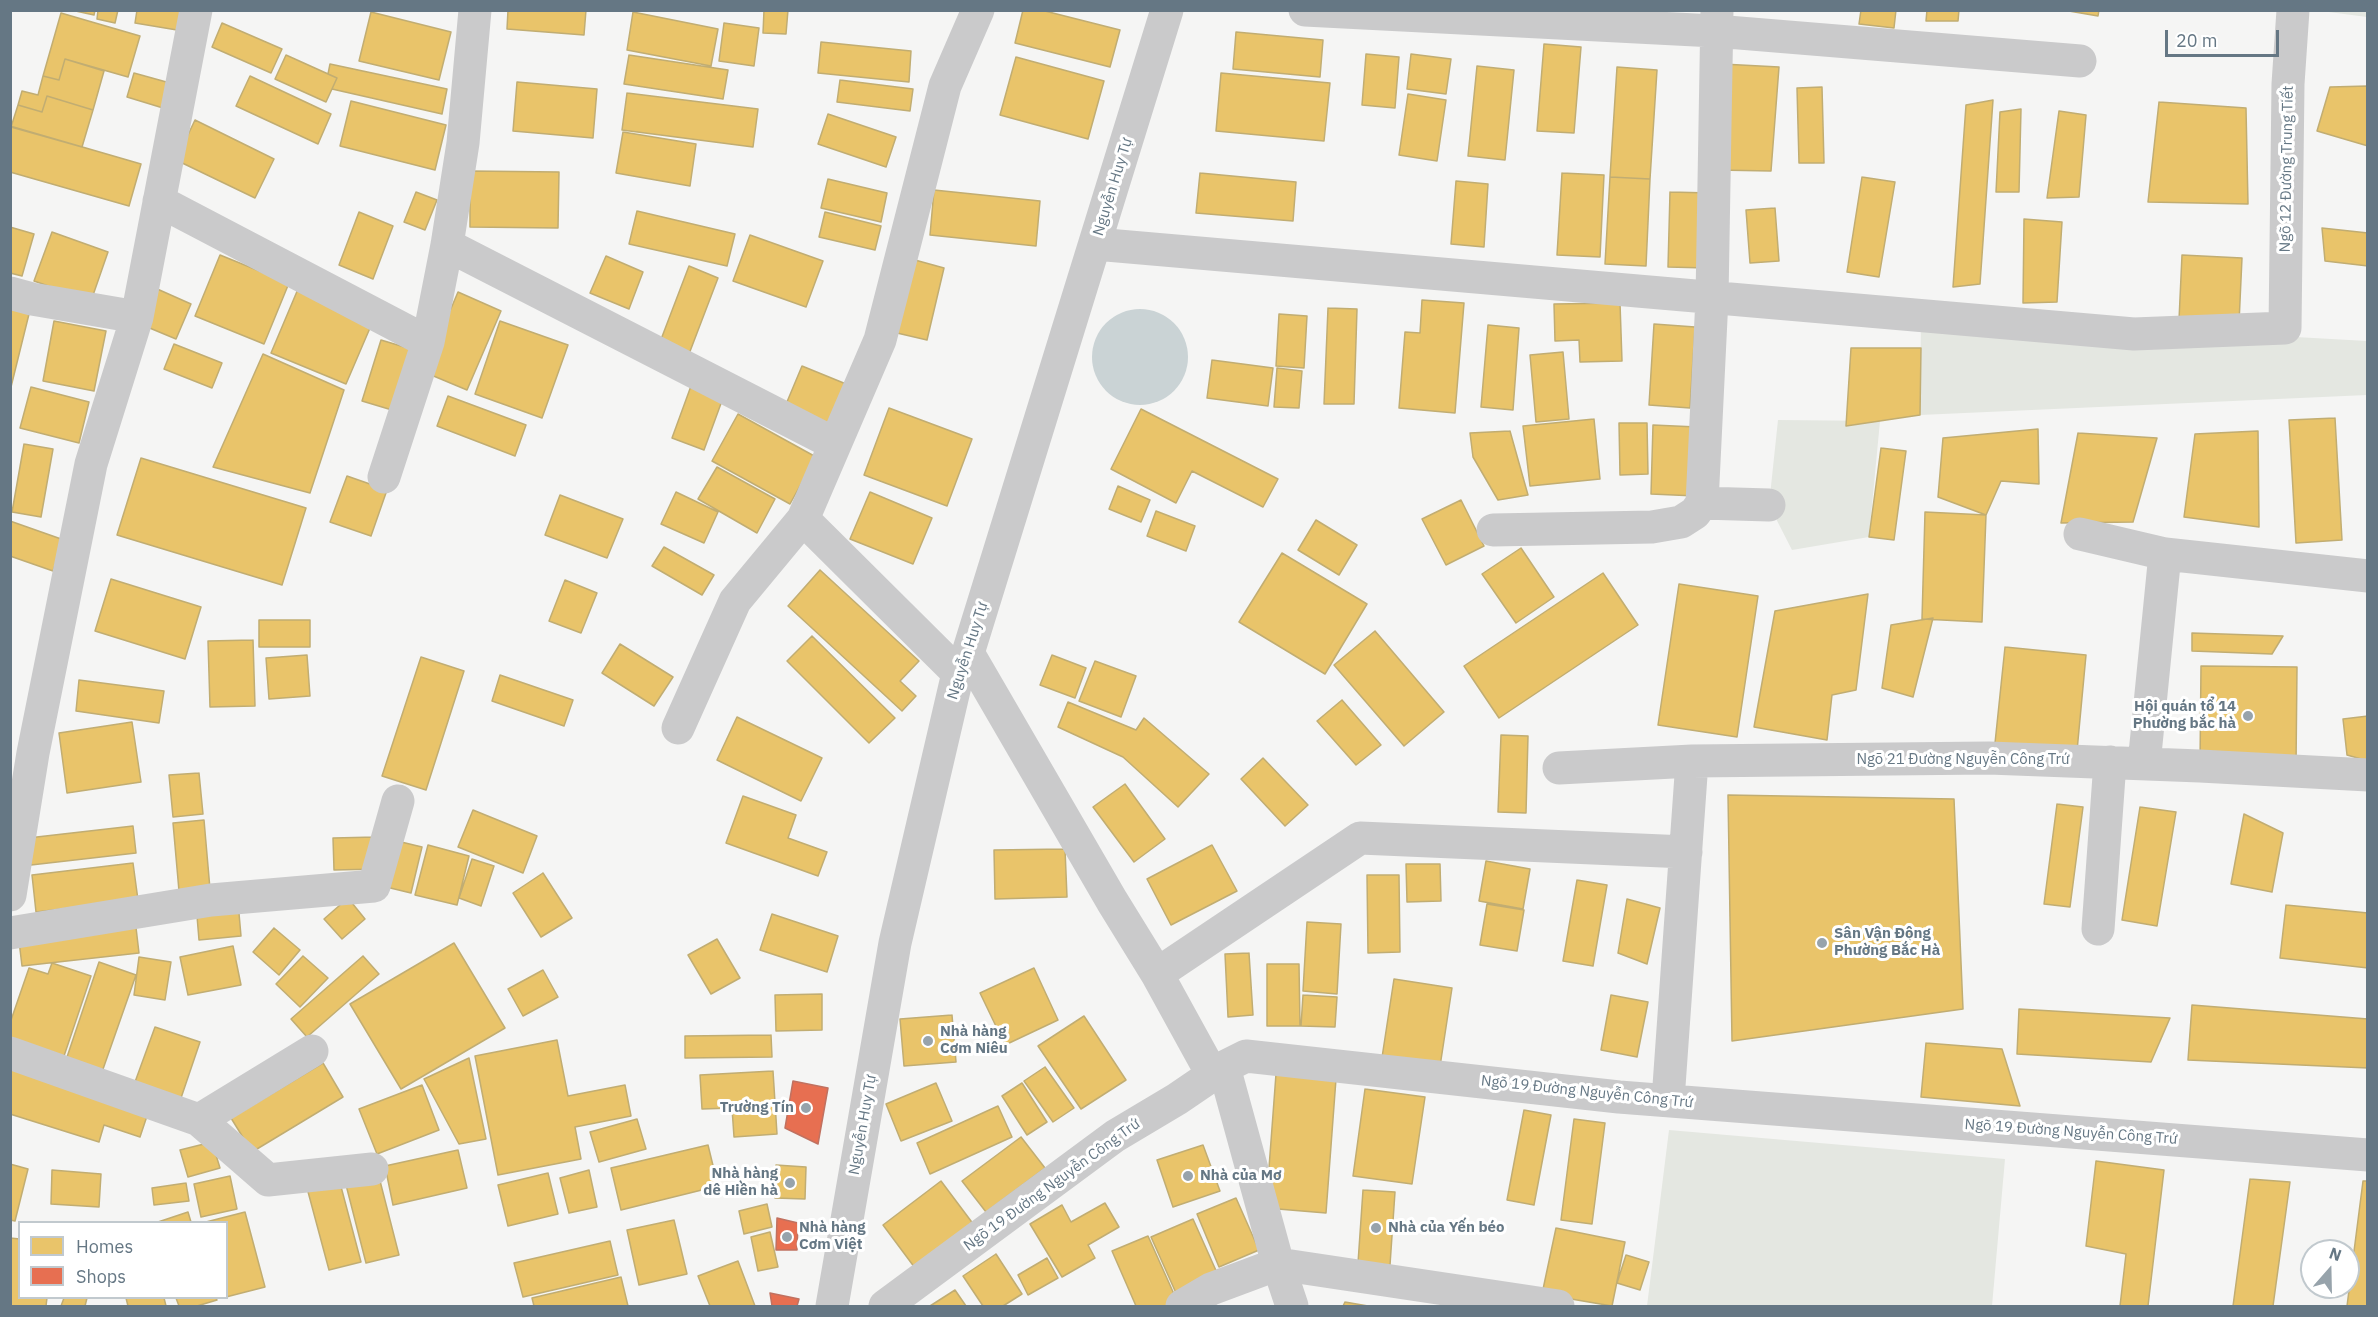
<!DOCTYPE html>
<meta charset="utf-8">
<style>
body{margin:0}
#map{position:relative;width:2378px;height:1317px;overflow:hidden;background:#f5f5f4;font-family:"IBM Plex Sans",sans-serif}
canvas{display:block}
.frame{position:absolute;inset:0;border:12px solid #657784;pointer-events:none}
.legend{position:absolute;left:18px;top:1221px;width:210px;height:78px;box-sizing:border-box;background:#fff;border:2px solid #c1c9ce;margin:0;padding:8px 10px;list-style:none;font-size:18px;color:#657784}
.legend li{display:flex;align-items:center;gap:12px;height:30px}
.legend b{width:30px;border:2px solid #c1c9ce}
.north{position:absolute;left:2300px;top:1239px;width:60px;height:60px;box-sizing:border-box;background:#fff;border:2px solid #c1c9ce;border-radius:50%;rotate:20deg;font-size:16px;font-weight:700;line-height:24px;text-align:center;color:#657784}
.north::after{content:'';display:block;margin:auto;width:21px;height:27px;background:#97a3ab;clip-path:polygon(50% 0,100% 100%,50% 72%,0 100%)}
.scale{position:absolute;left:2165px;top:30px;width:114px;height:27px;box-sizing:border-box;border:3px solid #657784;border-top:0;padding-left:8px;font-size:18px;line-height:21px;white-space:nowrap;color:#657784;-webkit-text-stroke:4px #fff;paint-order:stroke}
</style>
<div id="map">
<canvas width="2378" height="1317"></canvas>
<div class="frame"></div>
<ul class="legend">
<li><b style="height:16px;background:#e9c46a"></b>Homes</li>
<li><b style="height:16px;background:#e76f51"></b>Shops</li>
</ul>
<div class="north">N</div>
<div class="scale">20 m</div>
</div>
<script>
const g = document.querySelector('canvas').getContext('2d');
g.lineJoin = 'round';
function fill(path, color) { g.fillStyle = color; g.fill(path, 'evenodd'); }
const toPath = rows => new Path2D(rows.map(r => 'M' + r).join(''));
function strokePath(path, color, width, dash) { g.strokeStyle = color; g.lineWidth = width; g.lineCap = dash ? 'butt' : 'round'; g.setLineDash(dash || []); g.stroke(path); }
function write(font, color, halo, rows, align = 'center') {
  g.font = font + ' "IBM Plex Sans",sans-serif'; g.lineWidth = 6; g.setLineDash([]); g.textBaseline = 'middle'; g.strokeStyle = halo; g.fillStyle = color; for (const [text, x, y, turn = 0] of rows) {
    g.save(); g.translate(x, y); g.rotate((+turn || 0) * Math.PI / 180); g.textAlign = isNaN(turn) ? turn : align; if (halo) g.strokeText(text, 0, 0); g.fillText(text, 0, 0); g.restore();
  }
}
fill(toPath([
 [2321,11,2367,11,2367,17],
 [1921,316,2367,341,2367,395,1920,415],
 [1778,420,1880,421,1869,537,1792,550,1769,505],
 [1669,1130,2005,1159,1992,1306,1647,1306]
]), '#e4e7e1');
fill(toPath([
 '1092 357a48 48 0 1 1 96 0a48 48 0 1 1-96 0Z'
]), '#cad3d5');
const homes = toPath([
 [71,10,95,10,94,15,71,10],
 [98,10,118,10,115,23,97,19,98,10],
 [137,10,192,10,189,32,135,23,137,10],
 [508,10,586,10,584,35,507,29,508,10],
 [764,10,788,10,786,34,763,33,764,10],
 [1023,10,1041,10,1120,30,1110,67,1015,43,1023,10],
 [1861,10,1896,10,1894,28,1859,24,1861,10],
 [1927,10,1959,10,1958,21,1926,21,1927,10],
 [2063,10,2099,10,2098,16,2063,10],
 [371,12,451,32,439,80,359,61,371,12],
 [633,12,718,29,711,66,627,50,633,12],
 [61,13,140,36,128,77,65,59,59,80,43,76,61,13],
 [222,23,282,49,271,73,212,47,222,23],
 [724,23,759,28,754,66,719,61,724,23],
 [1236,32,1323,40,1320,77,1233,69,1236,32],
 [821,42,911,51,909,82,818,73,821,42],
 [1544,44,1581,47,1574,133,1537,131,1544,44],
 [1366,54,1399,57,1395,108,1362,105,1366,54],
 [1411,54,1451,59,1446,94,1407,89,1411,54],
 [286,55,337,78,326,102,275,79,286,55],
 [629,55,728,70,723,99,624,84,629,55],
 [1016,57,1104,81,1088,139,1000,115,1016,57],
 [65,59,104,71,93,110,47,96,42,112,18,105,22,91,38,95,43,76,59,80,65,59],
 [330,64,447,89,442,114,332,89,337,78,328,74,330,64],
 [1722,64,1779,67,1771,171,1717,170,1722,64],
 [1477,66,1514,70,1505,160,1468,156,1477,66],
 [1617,67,1657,70,1650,179,1610,177,1617,67],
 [134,73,170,83,163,108,127,97,134,73],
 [1221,73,1330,83,1324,141,1216,131,1221,73],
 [250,76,331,114,318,144,236,106,250,76],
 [840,80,913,89,910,111,837,102,840,80],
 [517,82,597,89,593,138,513,131,517,82],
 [2368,86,2368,146,2317,131,2330,87,2368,86],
 [1822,87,1824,163,1799,163,1797,88,1822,87],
 [627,93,758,109,753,147,622,130,627,93],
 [1408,94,1446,100,1437,161,1399,155,1408,94],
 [47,96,93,110,82,147,11,127,18,105,42,112,47,96],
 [1993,100,1980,284,1953,287,1966,105,1993,100],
 [351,101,446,125,435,170,340,146,351,101],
 [2159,102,2246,108,2248,204,2148,202,2159,102],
 [2021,109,2019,192,1996,192,2000,112,2021,109],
 [2059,111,2086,115,2079,197,2047,198,2059,111],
 [828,114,896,137,886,167,818,144,828,114],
 [195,120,274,159,255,198,176,160,195,120],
 [10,126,141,164,129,206,10,172,10,126],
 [623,132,696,144,690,186,616,173,623,132],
 [470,171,559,172,558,228,470,227,470,171],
 [1200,173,1296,182,1293,221,1196,213,1200,173],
 [1562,173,1604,175,1600,257,1557,255,1562,173],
 [1610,177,1650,179,1646,266,1605,264,1610,177],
 [1862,177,1895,182,1879,277,1847,272,1862,177],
 [828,179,887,193,881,222,821,208,828,179],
 [1456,181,1488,184,1484,247,1451,244,1456,181],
 [934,190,1040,201,1036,246,930,235,934,190],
 [416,192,437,200,425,230,404,222,416,192],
 [1670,192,1710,193,1707,268,1668,267,1670,192],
 [1775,208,1779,261,1750,263,1746,210,1775,208],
 [637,211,735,234,727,266,629,244,637,211],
 [359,212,393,226,373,279,339,265,359,212],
 [825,212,881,226,875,250,819,237,825,212],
 [2024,219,2062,222,2057,302,2023,303,2024,219],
 [10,227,34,234,22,276,10,273,10,227],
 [2322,228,2368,233,2368,266,2325,261,2322,228],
 [52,232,108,252,91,301,34,281,52,232],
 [750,235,823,261,806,307,733,281,750,235],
 [220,255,289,283,264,344,195,316,220,255],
 [2182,255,2242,258,2239,323,2179,320,2182,255],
 [606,256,643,272,629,309,590,293,606,256],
 [915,260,944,268,927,340,897,333,915,260],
 [689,266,718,278,689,354,660,342,689,266],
 [155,288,191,304,176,339,140,324,155,288],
 [298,289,373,321,346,384,271,353,298,289],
 [458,292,501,311,467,390,424,372,458,292],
 [1422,300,1464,303,1455,413,1399,408,1405,332,1420,333,1422,300],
 [1620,303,1622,361,1580,362,1579,340,1555,341,1554,304,1620,303],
 [10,305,30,310,10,391,10,305],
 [1328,308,1357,309,1354,404,1324,404,1328,308],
 [1279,314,1307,316,1304,368,1276,366,1279,314],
 [54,321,106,331,94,391,43,381,54,321],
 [500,321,568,345,542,418,475,394,500,321],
 [1654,324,1695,327,1690,408,1649,405,1654,324],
 [1488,325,1519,328,1513,410,1481,407,1488,325],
 [381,340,421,352,402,413,362,401,381,340],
 [174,344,222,363,212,388,164,369,174,344],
 [1851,348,1921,348,1920,415,1846,426,1851,348],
 [1563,352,1569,419,1536,422,1530,355,1563,352],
 [263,354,344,390,310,493,213,467,263,354],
 [1212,360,1273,368,1268,406,1207,398,1212,360],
 [802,366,851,386,832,430,784,409,802,366],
 [1277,368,1302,371,1299,408,1274,407,1277,368],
 [691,386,723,398,704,450,672,438,691,386],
 [31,387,89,402,79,443,20,428,31,387],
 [448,396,526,425,515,456,437,426,448,396],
 [889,408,972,439,947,506,864,475,889,408],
 [1141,409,1278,479,1263,507,1192,471,1176,503,1111,469,1141,409],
 [738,414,816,457,790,504,712,461,738,414],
 [2335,418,2342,540,2296,543,2289,420,2335,418],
 [1594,419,1600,479,1530,486,1523,426,1594,419],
 [1619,423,1647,423,1648,474,1620,475,1619,423],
 [1653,425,1697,427,1696,496,1651,494,1653,425],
 [2038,429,2039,484,2001,481,1986,515,1938,497,1943,438,2038,429],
 [1510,431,1528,495,1498,500,1473,457,1470,433,1510,431],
 [2258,431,2259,527,2184,517,2195,434,2258,431],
 [2078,433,2157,438,2133,522,2061,523,2078,433],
 [24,444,53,449,41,517,12,512,24,444],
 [1881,448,1906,451,1894,540,1869,537,1881,448],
 [141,458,306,508,282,585,117,535,141,458],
 [717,467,775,499,757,533,698,499,717,467],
 [347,476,387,490,371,536,330,522,347,476],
 [1118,486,1150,500,1141,522,1109,509,1118,486],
 [676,492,718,512,704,543,661,524,676,492],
 [870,492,932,518,913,564,850,539,870,492],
 [560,495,623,519,607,558,545,535,560,495],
 [1461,500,1484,546,1446,565,1422,519,1461,500],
 [1156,511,1195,526,1186,551,1147,536,1156,511],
 [1925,512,1986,515,1982,622,1922,619,1925,512],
 [1316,520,1357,545,1339,575,1298,550,1316,520],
 [10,521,64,540,53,571,10,556,10,521],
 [664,547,714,575,702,595,652,566,664,547],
 [1521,548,1554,597,1516,623,1482,574,1521,548],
 [1282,553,1367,604,1325,674,1239,622,1282,553],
 [820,570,919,661,900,681,916,696,902,711,788,606,820,570],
 [1603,573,1638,625,1499,718,1464,666,1603,573],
 [111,579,201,607,185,659,95,631,111,579],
 [565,580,597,593,581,633,549,621,565,580],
 [1679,584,1758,596,1737,737,1658,725,1679,584],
 [1868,594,1856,690,1832,695,1827,740,1754,727,1775,611,1868,594],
 [1933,618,1913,697,1882,688,1891,625,1933,618],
 [259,620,310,620,310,647,259,647,259,620],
 [1375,631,1444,712,1404,746,1334,665,1375,631],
 [2192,633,2283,636,2272,654,2192,651,2192,633],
 [812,636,895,718,869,743,787,661,812,636],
 [253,640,255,706,210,707,208,641,253,640],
 [620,644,673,677,654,706,602,673,620,644],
 [2005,647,2086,655,2077,751,1995,743,2005,647],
 [307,655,310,696,269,699,266,658,307,655],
 [1052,655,1086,668,1075,698,1040,685,1052,655],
 [421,657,464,671,426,790,382,776,421,657],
 [1095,661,1136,676,1121,717,1079,701,1095,661],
 [2201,666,2297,667,2296,766,2200,765,2201,666],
 [500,675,573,700,564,726,492,701,500,675],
 [79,680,164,691,159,723,76,711,79,680],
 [1342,700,1381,745,1356,765,1317,721,1342,700],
 [1068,702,1136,730,1144,718,1209,774,1178,807,1123,757,1058,727,1068,702],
 [2368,716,2368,761,2347,755,2343,719,2368,716],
 [737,717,822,758,801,801,717,760,737,717],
 [132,722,141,782,67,793,59,733,132,722],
 [1501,735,1528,736,1526,813,1498,812,1501,735],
 [1263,758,1308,805,1285,826,1241,779,1263,758],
 [199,773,203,814,173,817,169,775,199,773],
 [1125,784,1165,839,1134,862,1093,807,1125,784],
 [1728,795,1954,799,1963,1009,1732,1041,1728,795],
 [743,796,796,815,788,838,827,852,818,876,726,843,743,796],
 [2057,804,2083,807,2070,907,2044,904,2057,804],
 [2140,807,2176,812,2157,926,2122,920,2140,807],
 [473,810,537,836,523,873,458,847,473,810],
 [2244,814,2283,833,2272,892,2231,884,2244,814],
 [204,820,210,889,179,891,173,823,204,820],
 [133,826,136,853,31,865,28,838,133,826],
 [376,837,378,869,334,870,333,838,376,837],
 [393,840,422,847,411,893,382,886,393,840],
 [428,845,469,856,457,905,415,895,428,845],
 [1212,845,1237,891,1171,925,1147,879,1212,845],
 [1065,849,1067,897,995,899,994,850,1065,849],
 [472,859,494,866,481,906,459,898,472,859],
 [1486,861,1530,869,1523,909,1479,901,1486,861],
 [133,863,138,900,36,912,32,875,133,863],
 [1406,864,1440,864,1441,901,1407,902,1406,864],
 [543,873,572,918,541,937,513,893,543,873],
 [1367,875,1399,875,1400,952,1368,953,1367,875],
 [1577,880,1607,885,1593,966,1563,961,1577,880],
 [348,898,365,919,342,939,324,919,348,898],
 [1627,899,1660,908,1647,964,1618,953,1627,899],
 [238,902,241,936,199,940,196,904,238,902],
 [1487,904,1524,910,1517,951,1480,945,1487,904],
 [2286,905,2368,913,2368,968,2280,958,2286,905],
 [772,914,838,936,827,972,760,950,772,914],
 [135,919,139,953,22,966,18,933,135,919],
 [1307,922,1341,924,1337,994,1303,991,1307,922],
 [274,928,300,950,279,975,253,952,274,928],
 [717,939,740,978,711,994,688,955,717,939],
 [454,943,505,1028,401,1089,350,1004,454,943],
 [233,946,241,985,188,995,180,957,233,946],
 [1249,953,1253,1015,1228,1017,1225,954,1249,953],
 [303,956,328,978,300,1007,276,984,303,956],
 [363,956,379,974,307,1037,291,1019,363,956],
 [139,957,171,962,165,1000,134,995,139,957],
 [99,962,136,975,102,1072,66,1060,99,962],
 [52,963,91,976,64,1056,10,1038,10,1023,29,968,48,974,52,963],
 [1267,964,1299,964,1300,1026,1267,1026,1267,964],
 [1034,968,1058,1020,1005,1045,980,993,1034,968],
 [543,970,558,997,523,1016,508,989,543,970],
 [1394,979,1452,988,1439,1073,1381,1064,1394,979],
 [822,994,822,1030,776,1031,775,995,822,994],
 [1303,995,1337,997,1335,1027,1301,1026,1303,995],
 [1611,995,1648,1002,1637,1057,1601,1050,1611,995],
 [2192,1005,2368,1019,2368,1068,2188,1060,2192,1005],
 [2019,1009,2170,1018,2151,1062,2017,1054,2019,1009],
 [952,1015,956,1062,904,1066,900,1019,952,1015],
 [1084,1016,1126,1080,1081,1109,1038,1046,1084,1016],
 [155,1027,200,1042,181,1098,135,1082,155,1027],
 [771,1035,772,1057,685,1058,685,1036,771,1035],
 [557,1040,568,1096,625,1085,631,1116,575,1127,581,1159,498,1175,475,1056,557,1040],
 [1926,1043,2002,1049,2020,1106,1921,1097,1926,1043],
 [469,1058,486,1139,459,1144,424,1079,469,1058],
 [323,1063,343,1097,252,1152,231,1118,323,1063],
 [10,1065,149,1110,140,1137,104,1125,99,1142,10,1114,10,1065],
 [1045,1067,1074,1108,1053,1122,1024,1081,1045,1067],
 [773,1071,777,1134,734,1137,732,1108,702,1109,700,1075,773,1071],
 [1276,1074,1336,1079,1326,1213,1266,1208,1276,1074],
 [936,1083,952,1121,901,1141,886,1104,936,1083],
 [1022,1083,1047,1122,1027,1135,1002,1096,1022,1083],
 [422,1085,439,1130,377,1154,359,1109,422,1085],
 [1365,1089,1425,1097,1412,1184,1353,1176,1365,1089],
 [998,1106,1012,1137,930,1174,917,1143,998,1106],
 [1524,1110,1551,1115,1534,1205,1507,1200,1524,1110],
 [637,1119,646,1149,599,1162,590,1132,637,1119],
 [1574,1119,1605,1123,1592,1224,1561,1220,1574,1119],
 [1021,1137,1045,1168,986,1212,962,1181,1021,1137],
 [212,1142,220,1168,188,1177,180,1150,212,1142],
 [708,1145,718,1186,621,1210,611,1168,708,1145],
 [1203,1145,1220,1191,1173,1207,1157,1160,1203,1145],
 [458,1150,467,1188,393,1205,385,1166,458,1150],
 [2096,1161,2164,1170,2148,1306,2120,1306,2126,1254,2086,1246,2096,1161],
 [10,1164,28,1169,15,1221,10,1220,10,1164],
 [776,1165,806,1167,805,1199,775,1198,776,1165],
 [52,1170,101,1174,99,1207,51,1204,52,1170],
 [589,1170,597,1207,569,1213,560,1178,589,1170],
 [378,1173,399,1255,366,1263,345,1181,378,1173],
 [548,1173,558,1214,508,1226,498,1185,548,1173],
 [230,1176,237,1209,201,1217,194,1184,230,1176],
 [339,1179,361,1262,329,1270,307,1188,339,1179],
 [2250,1179,2290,1182,2273,1306,2233,1306,2250,1179],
 [941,1181,974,1225,915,1268,883,1225,941,1181],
 [2363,1181,2368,1181,2368,1306,2347,1306,2363,1181],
 [186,1183,189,1201,154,1205,152,1188,186,1183],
 [1363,1190,1395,1192,1390,1265,1358,1263,1363,1190],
 [1236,1198,1259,1250,1219,1267,1197,1214,1236,1198],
 [1105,1203,1119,1227,1088,1245,1095,1258,1062,1277,1030,1224,1062,1205,1071,1222,1105,1203],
 [767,1204,772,1227,744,1234,739,1211,767,1204],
 [188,1212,191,1222,158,1222,188,1212],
 [245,1212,265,1287,226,1297,226,1222,206,1222,245,1212],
 [1193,1219,1218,1275,1176,1293,1151,1237,1193,1219],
 [674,1220,687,1274,639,1285,627,1230,674,1220],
 [1556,1228,1625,1242,1612,1306,1542,1294,1556,1228],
 [770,1232,778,1267,758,1271,751,1237,770,1232],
 [1148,1236,1178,1303,1170,1306,1136,1306,1112,1251,1148,1236],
 [10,1238,20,1239,20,1298,47,1298,46,1306,10,1306,10,1238],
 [610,1241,618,1275,523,1297,514,1263,610,1241],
 [996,1254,1022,1294,1003,1306,983,1306,963,1276,996,1254],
 [1626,1255,1649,1262,1640,1290,1617,1283,1626,1255],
 [1047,1258,1058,1278,1028,1295,1018,1275,1047,1258],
 [738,1261,755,1306,710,1306,698,1276,738,1261],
 [621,1277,628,1306,534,1306,532,1298,621,1277],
 [955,1290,966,1306,930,1306,955,1290],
 [64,1298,87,1298,85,1306,61,1306,64,1298],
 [126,1298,164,1298,166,1306,128,1306,126,1298],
 [176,1298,216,1298,217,1300,197,1306,179,1306,176,1298],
 [1345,1302,1368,1306,1343,1306,1345,1302]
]);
fill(homes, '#e9c46a');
strokePath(homes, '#c1ad72', 1.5);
const shops = toPath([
 [793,1081,828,1088,818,1144,785,1128,793,1081],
 [777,1218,798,1223,797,1250,776,1250,777,1218],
 [770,1293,799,1299,797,1306,772,1306,770,1293]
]);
fill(shops, '#e76f51');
strokePath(shops, '#c07160', 1.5);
strokePath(toPath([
 [1305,10,1715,31,2080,61],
 [159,201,428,342],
 [1095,244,2134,334,2285,328,2288,84,2293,10],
 [447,245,835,444],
 [10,293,32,299,137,317],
 [384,477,428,342,447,245,463,143,475,10],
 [1702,503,1769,505],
 [803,519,958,673],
 [1493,530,1652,527,1681,522,1695,513,1702,503,1712,298,1717,10],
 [2080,534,2165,554,2368,576],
 [968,653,1112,901,1157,974,1212,1074],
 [678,728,735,601,803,519,880,340,945,86,978,10],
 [2144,764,2165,554],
 [1559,768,1692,761,1989,758,2200,766,2368,775],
 [10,895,33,753,91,464,137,317,196,10],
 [2098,929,2110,762],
 [10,933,211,900,374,886,398,801],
 [1157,974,1360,838,1686,852],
 [10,1053,199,1120,312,1051],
 [1224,1067,1278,1264,1292,1306],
 [1668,1100,1692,761],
 [199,1120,268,1180,372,1169],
 [832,1306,895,943,958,673,968,653,1167,10],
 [885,1306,1115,1136,1177,1099,1224,1067,1246,1056,1619,1097,2368,1155],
 [1182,1306,1211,1289,1278,1264,1558,1306]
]), '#cacacb', 33);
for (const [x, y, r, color] of [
 [2248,716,6,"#97a3ab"],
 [1822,943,6,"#97a3ab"],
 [928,1041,6,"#97a3ab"],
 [806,1108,6,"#97a3ab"],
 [1188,1176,6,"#97a3ab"],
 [790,1183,6,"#97a3ab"],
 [1376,1228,6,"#97a3ab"],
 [787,1237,6,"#97a3ab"]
]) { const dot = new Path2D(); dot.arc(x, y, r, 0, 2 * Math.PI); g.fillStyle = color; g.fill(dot); strokePath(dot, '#fff', 2); }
write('15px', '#657784', '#fff', [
 ["Ngõ 12 Đường Trung Tiết",2287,169,-89],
 ["Nguyễn Huy Tự",1113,187,-73],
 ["Nguyễn Huy Tự",968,651,-72],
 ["Ngõ 21 Đường Nguyễn Công Trứ",1963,760],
 ["Ngõ 19 Đường Nguyễn Công Trứ",1587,1092,6],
 ["Nguyễn Huy Tự",863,1125,-80],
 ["Ngõ 19 Đường Nguyễn Công Trứ",2071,1132,4],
 ["Ngõ 19 Đường Nguyễn Công Trứ",1052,1185,-36]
]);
write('bold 15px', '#657784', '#fff', [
 ["Hội quán tổ 14",2236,707,"right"],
 ["Phường bắc hà",2236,724,"right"],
 ["Sân Vận Động",1834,934],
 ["Phường Bắc Hà",1834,951],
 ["Nhà hàng",940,1032],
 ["Cơm Niêu",940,1049],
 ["Trường Tín",794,1108,"right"],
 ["Nhà hàng",778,1174,"right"],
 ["dê Hiền hà",778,1191,"right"],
 ["Nhà của Mơ",1200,1176],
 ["Nhà hàng",799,1228],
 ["Cơm Việt",799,1245],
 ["Nhà của Yến béo",1388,1228]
], 'left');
</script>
